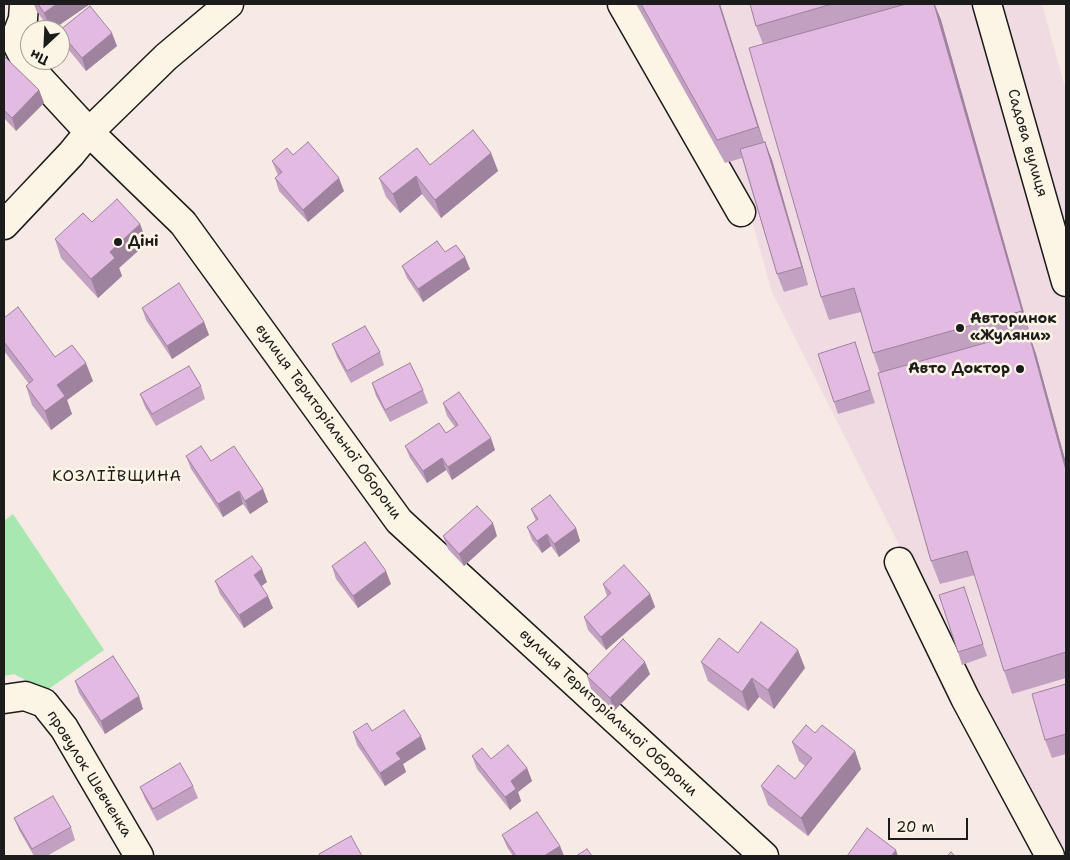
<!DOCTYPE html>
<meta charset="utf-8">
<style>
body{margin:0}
#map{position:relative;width:1070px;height:860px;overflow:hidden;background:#f7e9e4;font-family:"Shantell Sans",sans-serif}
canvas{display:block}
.frame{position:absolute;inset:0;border:5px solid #1c1c1c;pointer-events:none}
.north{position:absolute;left:20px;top:20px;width:50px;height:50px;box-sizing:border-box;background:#fcf5e5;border:1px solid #a29e95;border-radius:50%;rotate:205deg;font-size:14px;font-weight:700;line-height:20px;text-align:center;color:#1c1c1c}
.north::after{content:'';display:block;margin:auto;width:18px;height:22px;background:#1c1c1c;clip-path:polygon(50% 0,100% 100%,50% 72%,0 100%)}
.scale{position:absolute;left:888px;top:818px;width:80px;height:22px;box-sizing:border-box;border:2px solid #1c1c1c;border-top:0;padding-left:6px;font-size:15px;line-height:18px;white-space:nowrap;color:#1c1c1c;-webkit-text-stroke:4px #fcf5e5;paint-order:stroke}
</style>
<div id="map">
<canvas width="1070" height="860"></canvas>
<div class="frame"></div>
<div class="north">Пн</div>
<div class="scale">20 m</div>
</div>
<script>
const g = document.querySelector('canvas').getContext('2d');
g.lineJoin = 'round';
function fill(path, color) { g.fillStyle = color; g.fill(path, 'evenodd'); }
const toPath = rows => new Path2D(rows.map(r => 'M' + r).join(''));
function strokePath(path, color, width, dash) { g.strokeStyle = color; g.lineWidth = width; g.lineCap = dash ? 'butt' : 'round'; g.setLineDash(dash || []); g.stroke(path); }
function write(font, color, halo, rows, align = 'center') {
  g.font = font + ' "Shantell Sans",sans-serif'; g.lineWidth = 5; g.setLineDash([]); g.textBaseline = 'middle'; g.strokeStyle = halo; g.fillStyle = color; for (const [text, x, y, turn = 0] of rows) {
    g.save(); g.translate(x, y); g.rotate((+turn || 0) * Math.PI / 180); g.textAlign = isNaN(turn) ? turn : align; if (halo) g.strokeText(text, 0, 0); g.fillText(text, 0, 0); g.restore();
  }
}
fill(toPath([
 [631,4,1042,4,1066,91,1066,856,1064,856,983,712,772,292,752,221,743,200]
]), '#f1dbe3');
fill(toPath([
 [13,514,104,650,46,691,14,674,4,676,4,521]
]), '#a8e7af');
const minor = toPath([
 [24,4,23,19,18,32,18,46,29,67,89,132,183,223,399,521,764,856],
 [622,4,741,212],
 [987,4,1066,282],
 [4,225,71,154,89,132,166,57,229,4],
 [899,562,965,698,1050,856],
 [4,699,25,696,44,703,64,728,139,856]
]);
strokePath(minor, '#1c1c1c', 31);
strokePath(minor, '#fcf5e5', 28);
fill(toPath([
 [34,4,90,4,52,30,50,30,36,10],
 [636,4,720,4,764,142,765,142,772,160,808,285,784,292,777,274,742,158,725,163],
 [750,4,935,4,941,20,1030,334,1029,334,1036,354,1066,463,1066,678,1012,694,1004,671,975,575,940,584,931,561,880,373,873,353,861,312,829,320,821,297,763,44,756,26],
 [60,30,117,46,86,71,64,44,60,34],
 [4,56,39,90,44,103,16,131,4,118],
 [491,153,498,171,441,218,422,194,400,213,386,197,379,178,430,165],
 [293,155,344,191,308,222,279,191,275,178,278,175,277,173,272,161],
 [92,222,140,224,147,243,119,268,122,276,98,298,61,258,55,239],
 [445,252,470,269,423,302,407,278,402,266],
 [142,308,204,322,209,335,172,359,146,320],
 [4,318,55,357,93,381,67,400,72,414,51,430,32,405,26,386,29,384,4,351],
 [332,344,380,352,384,365,351,383,337,357],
 [859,355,875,403,838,414,834,402],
 [372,383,423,390,428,403,390,422,376,396],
 [201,386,205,399,156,426,145,407,140,394],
 [443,403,495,450,452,480,446,470,427,483,410,458,405,446,446,433,455,427,447,416],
 [186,456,211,461,263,489,268,502,250,514,243,504,223,517,191,469],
 [531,509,576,528,580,541,559,557,551,546,542,553,532,540,527,527,536,521],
 [443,536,497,536,464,566,448,549],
 [332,566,391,584,358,608,336,579],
 [215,581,267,582,261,586,273,608,244,628,220,594],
 [603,584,650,594,655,607,606,650,588,630,584,617,607,596],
 [968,600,987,656,962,665,958,652],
 [738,653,805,668,774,709,759,697,748,711,708,681,701,662],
 [650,674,614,711,591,689,587,676],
 [75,681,143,709,105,734,79,693],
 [1066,684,1066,754,1052,758,1045,740],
 [353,732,426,749,403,764,406,772,385,786,357,745],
 [815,733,855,751,861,769,808,836,768,805,761,786,795,779,805,766,799,761,792,742],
 [472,756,491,759,527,768,532,781,518,792,521,801,510,810,477,769],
 [193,786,198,798,157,821,145,799,140,787],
 [14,818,71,827,75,840,47,856,34,856,19,830],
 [502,835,560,846,564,856,513,856,507,847]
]), '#c2a0c2');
fill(toPath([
 [57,4,90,4,52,30,51,30,44,13],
 [719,4,720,4,766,150,758,127],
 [934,4,941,20,1030,334,1022,311],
 [112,33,117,46,86,71,82,58],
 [39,90,44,103,16,131,12,118],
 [765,142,772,160,808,285,802,267],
 [491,153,498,171,441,218,435,200],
 [416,176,422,194,400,213,393,194],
 [339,178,344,191,308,222,303,210],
 [140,224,147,243,119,268,122,276,98,298,91,279,110,252],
 [465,257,470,269,423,302,418,289],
 [204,322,209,335,172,359,167,346],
 [1028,331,1036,354,1066,463,1066,470],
 [86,363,93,381,67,400,72,414,51,430,45,411,57,385],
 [491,438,495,450,452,480,448,467],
 [442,458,446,470,427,483,423,471],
 [263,489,268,502,250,514,245,501],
 [239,491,243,504,223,517,218,504],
 [493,523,497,536,464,566,459,554],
 [576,528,580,541,559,557,554,544],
 [547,534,551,546,542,553,537,541],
 [262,569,267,582,259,588,254,575],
 [386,571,391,584,358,608,353,596],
 [650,594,655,607,606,650,601,637],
 [268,596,273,608,244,628,239,615],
 [798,650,805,668,774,709,768,690],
 [645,662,650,674,614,711,610,698],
 [752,678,759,697,748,711,742,692],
 [139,696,143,709,105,734,101,721],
 [421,736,426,749,403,764,406,772,385,786,380,773,396,753],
 [855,751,861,769,808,836,801,818],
 [527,768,532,781,518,792,521,801,510,810,505,797,511,781],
 [560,846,564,856,544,856],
 [896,850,898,856,891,856]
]), '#9e829e');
const building = toPath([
 [38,4,57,4,44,13,38,4],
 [641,4,719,4,758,127,717,140,641,4],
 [750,4,832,4,756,26,750,4],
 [906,4,934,4,1022,311,873,353,854,288,821,297,749,48,906,4],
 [90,6,112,33,82,58,60,32,60,30,90,6],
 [4,56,39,90,12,118,4,110,4,56],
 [473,130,491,153,435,200,416,176,393,194,379,178,417,148,430,165,473,130],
 [308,142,339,178,303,210,275,178,282,172,272,161,287,148,293,155,308,142],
 [765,142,802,267,777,274,740,149,765,142],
 [117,199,140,224,110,252,115,258,91,279,55,239,83,213,92,222,117,199],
 [437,241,445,252,456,245,465,257,418,289,402,266,437,241],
 [179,283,204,322,167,346,142,308,179,283],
 [18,307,55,357,72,345,86,363,57,385,65,396,45,411,26,386,33,380,4,342,4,318,18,307],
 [365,326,380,352,347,371,332,344,365,326],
 [1028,331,1066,470,1066,652,1004,671,967,551,931,561,878,373,1028,331],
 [855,342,870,390,834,402,818,354,855,342],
 [410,363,423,390,385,410,372,383,410,363],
 [189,366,201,386,152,414,140,394,189,366],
 [459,392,491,438,448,467,442,458,423,471,405,446,439,423,446,433,458,425,443,403,459,392],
 [201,446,211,461,234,446,263,489,245,501,239,491,218,504,186,456,201,446],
 [550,495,576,528,554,544,547,534,537,541,527,527,538,519,531,509,550,495],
 [477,506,493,523,459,554,443,536,477,506],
 [365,542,386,571,353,596,332,566,365,542],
 [252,556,262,569,254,575,268,596,239,615,215,581,252,556],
 [624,565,650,594,601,637,584,617,611,593,603,584,624,565],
 [964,587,983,644,958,652,939,595,964,587],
 [761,622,798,650,768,690,752,678,742,692,701,662,719,638,738,653,761,622],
 [623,639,645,662,610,698,587,676,623,639],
 [113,656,139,696,101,721,75,681,113,656],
 [1066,684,1066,734,1045,740,1032,694,1066,684],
 [404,710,421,736,396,753,401,759,380,773,353,732,367,723,372,731,404,710],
 [806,725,815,733,822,725,855,751,801,818,761,786,778,765,795,779,812,758,792,742,806,725],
 [508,745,527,768,511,781,516,789,505,797,472,756,482,748,491,759,508,745],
 [180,763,193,786,153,809,140,787,180,763],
 [53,796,71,827,32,849,14,818,53,796],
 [537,812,560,846,544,856,516,856,502,835,537,812],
 [867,828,896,850,891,856,847,856,867,828],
 [351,836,362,856,320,856,319,854,351,836],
 [587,849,592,856,576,856,587,849],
 [951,852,955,856,947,856,951,852]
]);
fill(building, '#e2bae2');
strokePath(building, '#9e829e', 1);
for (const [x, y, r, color] of [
 [118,242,5,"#1c1c1c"],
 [960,328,5,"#1c1c1c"],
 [1020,369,5,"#1c1c1c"]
]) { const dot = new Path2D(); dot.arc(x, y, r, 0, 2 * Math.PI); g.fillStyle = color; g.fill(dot); strokePath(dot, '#fcf5e5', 2); }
write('15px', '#1c1c1c', '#fcf5e5', [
 ["Садова вулиця",1027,143,74],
 ["вулиця Територіальної Оборони",328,422,54],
 ["вулиця Територіальної Оборони",608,713,43],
 ["провулок Шевченка",89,774,58]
]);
write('bold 15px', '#1c1c1c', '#fcf5e5', [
 ["Діні",128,242],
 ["Авторинок",970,319],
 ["«Жуляни»",970,336],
 ["Авто Доктор",1010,369,"right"]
], 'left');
g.letterSpacing = '1px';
write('16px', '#1c1c1c', '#fcf5e5', [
 ["КОЗЛІЇВЩИНА",117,477]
]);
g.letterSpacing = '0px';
</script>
